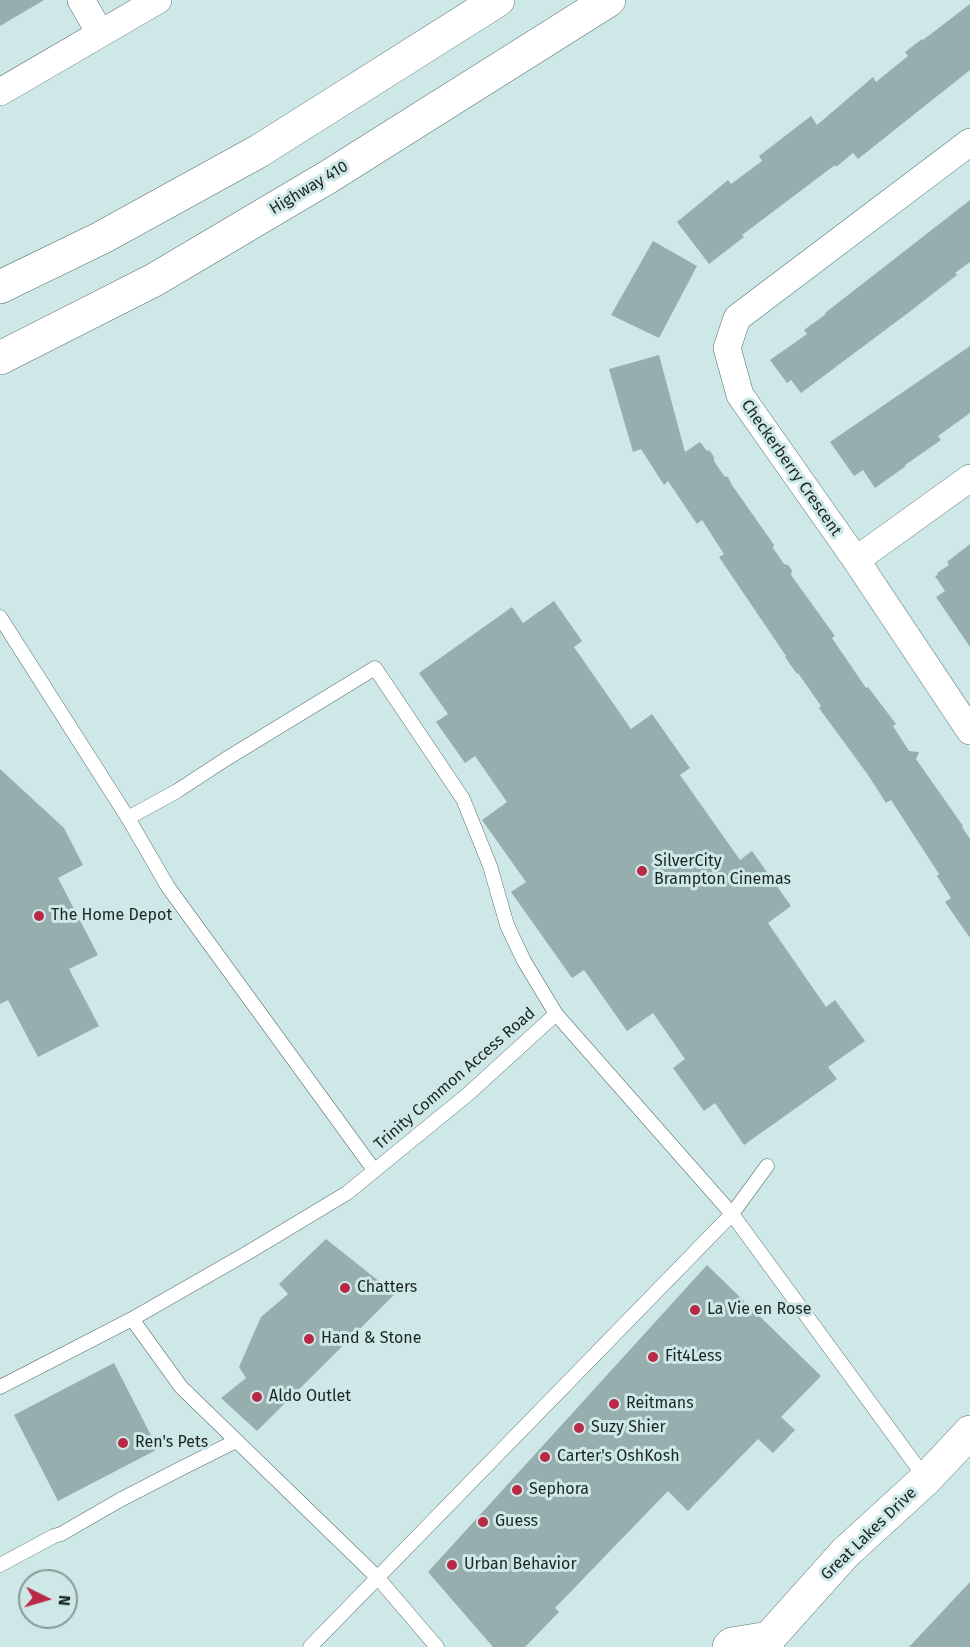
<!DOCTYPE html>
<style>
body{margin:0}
#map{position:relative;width:970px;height:1647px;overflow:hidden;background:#cee8e7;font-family:"Fira Sans",sans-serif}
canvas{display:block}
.north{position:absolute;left:18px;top:1569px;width:60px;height:60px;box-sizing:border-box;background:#cee8e7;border:2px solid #869a99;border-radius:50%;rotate:95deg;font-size:16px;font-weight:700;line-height:24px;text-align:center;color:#1a2424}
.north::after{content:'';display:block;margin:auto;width:21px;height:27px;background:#b92845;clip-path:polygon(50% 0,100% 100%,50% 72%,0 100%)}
</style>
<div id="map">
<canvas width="970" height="1647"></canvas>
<div class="north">N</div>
</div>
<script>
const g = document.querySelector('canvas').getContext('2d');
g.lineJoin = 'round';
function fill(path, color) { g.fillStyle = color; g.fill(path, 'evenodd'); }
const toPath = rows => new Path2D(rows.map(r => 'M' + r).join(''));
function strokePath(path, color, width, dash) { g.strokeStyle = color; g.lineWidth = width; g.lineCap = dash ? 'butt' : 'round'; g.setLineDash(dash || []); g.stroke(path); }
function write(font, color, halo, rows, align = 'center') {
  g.font = font + ' "Fira Sans",sans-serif'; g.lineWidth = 6; g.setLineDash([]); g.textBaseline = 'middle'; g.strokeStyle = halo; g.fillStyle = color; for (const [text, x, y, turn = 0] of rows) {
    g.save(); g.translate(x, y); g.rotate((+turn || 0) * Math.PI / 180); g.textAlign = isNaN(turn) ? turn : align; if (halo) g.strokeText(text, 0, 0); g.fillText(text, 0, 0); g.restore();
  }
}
fill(toPath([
 [0,0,44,0,0,26],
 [970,4,970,70,858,159,853,153,836,167,835,165,742,235,744,237,709,264,677,222,728,180,731,184,762,161,759,156,811,116,817,125,873,77,876,82,908,56,905,52,922,39,923,40],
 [970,200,970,262,955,273,957,275,908,313,801,393,791,380,787,383,770,360,807,334,804,330,826,314,825,313],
 [653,241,697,266,659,338,611,315],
 [970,346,970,413,938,436,941,440,905,465,906,466,875,488,863,470,854,476,830,442],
 [659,355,685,452,700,442,706,450,710,451,714,457,714,461,724,476,728,477,732,485,774,545,773,548,784,564,788,565,792,570,791,575,835,636,832,638,866,688,868,687,896,724,893,726,909,751,919,752,916,759,963,826,962,827,970,839,970,938,945,902,951,898,937,876,939,874,891,800,886,803,868,775,819,708,821,706,798,673,797,674,785,657,786,656,719,557,724,554,702,520,697,524,668,481,664,485,641,449,633,452,609,369],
 [970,544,970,647,936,597,945,591,935,576,938,575,937,573,949,565,947,562],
 [554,601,582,641,574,647,631,729,652,714,690,768,680,775,740,860,752,851,791,906,768,923,826,1007,835,1000,865,1041,828,1067,837,1079,744,1145,715,1103,704,1111,673,1068,685,1059,653,1013,627,1031,584,970,572,978,511,892,526,882,482,820,507,802,475,756,465,763,436,722,448,714,419,673,512,607,523,623],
 [0,769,64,828,83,865,58,878,98,955,69,969,99,1026,38,1057,8,1000,0,1004],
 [326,1239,395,1294,257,1431,221,1398,246,1378,239,1367,261,1317,288,1294,279,1284],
 [707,1265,821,1376,781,1417,795,1430,773,1453,758,1439,688,1511,668,1491,555,1608,559,1612,525,1647,493,1647,428,1572],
 [114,1363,158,1449,58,1501,14,1415],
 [970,1582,970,1647,909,1647]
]), '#96afae');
const lane = toPath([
 [0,617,128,818,168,887,374,1170],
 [128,818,177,791,226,759,375,668,463,799,490,866,507,925,524,961,556,1014,467,1095,347,1193,249,1252,132,1319],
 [556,1014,732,1214,926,1479],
 [0,1387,132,1319,181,1387,378,1578,437,1647],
 [0,1565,54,1536,61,1534,120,1500,178,1470,236,1441],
 [310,1647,732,1214,767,1166]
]);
const street = toPath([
 [81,0,100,33],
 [0,92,158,0],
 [970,142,737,318,727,348,740,395,856,560,970,731],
 [856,560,970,478]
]);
const secondary = toPath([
 [729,1647,732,1644,769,1638],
 [767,1647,769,1638,845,1553,926,1479,970,1432]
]);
const highway = toPath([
 [0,287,101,238,259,151,498,0],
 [0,358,154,280,328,177,609,0]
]);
strokePath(lane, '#5a7171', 15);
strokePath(street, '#5a7171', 28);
strokePath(secondary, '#5a7171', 34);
strokePath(highway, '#5a7171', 34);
strokePath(lane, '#fff', 14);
strokePath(street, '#fff', 27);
strokePath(secondary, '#fff', 33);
strokePath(highway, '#fff', 33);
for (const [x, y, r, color] of [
 [642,871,6,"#b92845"],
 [39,916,6,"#b92845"],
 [345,1288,6,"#b92845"],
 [695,1310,6,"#b92845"],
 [309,1339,6,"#b92845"],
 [653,1357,6,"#b92845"],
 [257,1397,6,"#b92845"],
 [614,1404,6,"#b92845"],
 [579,1428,6,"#b92845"],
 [123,1443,6,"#b92845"],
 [545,1457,6,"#b92845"],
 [517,1490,6,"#b92845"],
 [483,1522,6,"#b92845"],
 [452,1565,6,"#b92845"]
]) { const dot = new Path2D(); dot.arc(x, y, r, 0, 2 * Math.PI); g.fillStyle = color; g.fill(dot); strokePath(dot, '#cee8e7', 2); }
write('16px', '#1a2424', '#cee8e7', [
 ["Highway 410",309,188,-31],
 ["Checkerberry Crescent",791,468,55],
 ["Trinity Common Access Road",455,1079,-41],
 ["Great Lakes Drive",869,1534,-44]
]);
write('16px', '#1a2424', '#cee8e7', [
 ["SilverCity",654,862],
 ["Brampton Cinemas",654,880],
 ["The Home Depot",51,916],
 ["Chatters",357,1288],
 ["La Vie en Rose",707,1310],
 ["Hand & Stone",321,1339],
 ["Fit4Less",665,1357],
 ["Aldo Outlet",269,1397],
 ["Reitmans",626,1404],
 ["Suzy Shier",591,1428],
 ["Ren's Pets",135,1443],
 ["Carter's OshKosh",557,1457],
 ["Sephora",529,1490],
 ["Guess",495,1522],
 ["Urban Behavior",464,1565]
], 'left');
</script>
